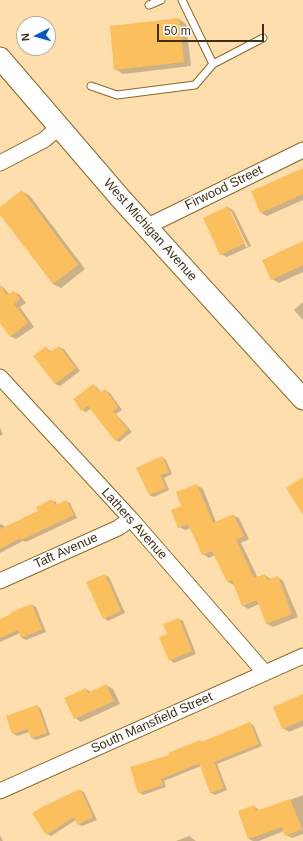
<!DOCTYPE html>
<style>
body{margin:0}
#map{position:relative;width:303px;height:841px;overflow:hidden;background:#fedeac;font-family:Helvetica,sans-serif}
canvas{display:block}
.north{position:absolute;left:16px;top:16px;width:40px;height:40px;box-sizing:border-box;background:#fff;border:1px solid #b2aca1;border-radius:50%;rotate:264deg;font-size:11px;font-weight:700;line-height:16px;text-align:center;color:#3f2f15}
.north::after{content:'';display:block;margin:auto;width:14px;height:18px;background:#055ac3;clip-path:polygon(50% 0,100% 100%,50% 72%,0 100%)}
.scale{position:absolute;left:157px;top:24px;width:107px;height:18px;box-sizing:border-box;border:2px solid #3f2f15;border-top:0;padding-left:5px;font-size:12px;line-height:14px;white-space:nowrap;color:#3f2f15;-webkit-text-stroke:3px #fff;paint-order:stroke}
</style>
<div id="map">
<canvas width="303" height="841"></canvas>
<div class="north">N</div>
<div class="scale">50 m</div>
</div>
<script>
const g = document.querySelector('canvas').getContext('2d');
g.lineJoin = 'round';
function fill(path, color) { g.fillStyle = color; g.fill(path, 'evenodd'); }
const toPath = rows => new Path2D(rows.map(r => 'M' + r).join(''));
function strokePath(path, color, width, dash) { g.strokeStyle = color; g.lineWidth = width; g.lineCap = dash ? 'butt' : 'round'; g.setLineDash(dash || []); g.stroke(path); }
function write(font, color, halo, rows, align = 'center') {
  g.font = font + ' Helvetica,sans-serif'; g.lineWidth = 3; g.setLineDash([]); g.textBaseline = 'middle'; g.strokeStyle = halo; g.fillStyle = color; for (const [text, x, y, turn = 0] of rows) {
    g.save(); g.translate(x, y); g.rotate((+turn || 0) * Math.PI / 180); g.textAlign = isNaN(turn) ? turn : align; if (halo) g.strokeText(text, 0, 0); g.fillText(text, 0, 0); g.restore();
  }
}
fill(toPath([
 [179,19,186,24,191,66,123,74,115,69],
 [303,169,303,200,267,216,261,213],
 [22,191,30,196,85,269,61,288,53,284,0,213,0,208],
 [228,207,234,211,251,246,227,257,221,254],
 [229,211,231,211,248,247,246,247],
 [303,242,303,272,279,283,272,279],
 [0,285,4,288,10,295,14,292,20,295,26,303,20,307,34,327,16,339,10,336,0,322],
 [303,302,303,320,294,310],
 [46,347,52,352,59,347,64,349,80,371,60,386,55,384],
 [93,385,98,388,101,393,105,390,110,393,122,410,116,414,132,432,119,442,115,440,92,408,86,412,82,410],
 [0,428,3,434,0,436],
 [162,457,166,460,172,474,164,478,169,490,154,497,149,495],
 [197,485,203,489,216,522,233,515,239,518,249,539,241,543,258,578,265,575,271,579,278,577,283,581,298,617,273,627,267,624,259,604,248,609,242,605,234,585,228,582,215,555,209,558,203,554,191,528,185,530,179,527,183,507],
 [51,500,56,502,57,505,66,501,70,503,77,518,26,542,23,541,0,553,0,525,1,524,6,527,39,511],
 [105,575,109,577,125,613,108,621,104,618],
 [32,605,36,607,46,632,26,640,22,638,20,633,0,642,0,620],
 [179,619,183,621,196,654,174,663,170,660,168,635],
 [106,685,113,689,120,704,81,722,75,718,86,689,91,692],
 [303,695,303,726,289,732,283,728],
 [37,706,41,709,50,735,36,740,32,738,30,732,17,736,13,733],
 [250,723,254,726,262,746,217,764,227,790,215,795,211,793,201,766,164,781,166,787,143,795,139,792,170,755,200,741,203,742],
 [80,790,84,792,97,820,82,826,78,824,76,820,51,836,47,834],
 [303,795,303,834,292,838,286,835,284,831,259,841,253,841,249,839,239,812,254,806,260,811],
 [0,835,3,841,0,841],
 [189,836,196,841,176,841]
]), '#0003');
fill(toPath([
 [179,18,184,62,114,70,110,26],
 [303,168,303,194,260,213,251,191],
 [22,190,78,265,53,284,0,215,0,207],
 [228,206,245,243,220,255,203,218],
 [303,241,303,265,271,280,262,260],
 [0,285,7,295,14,291,20,299,14,304,28,323,10,337,0,323],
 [46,346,50,352,59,346,76,368,55,384,33,356],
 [93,384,100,393,105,389,118,407,113,411,128,430,115,441,88,406,81,411,73,399],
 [162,456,169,472,160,475,166,488,149,495,136,468],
 [303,477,303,515,286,488],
 [197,484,213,523,233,514,244,536,236,540,254,578,265,574,267,580,278,576,292,614,266,624,257,600,242,606,232,580,227,582,212,551,202,555,188,524,178,528,171,510,181,506,176,492],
 [52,499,55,505,66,500,74,515,21,540,20,538,0,549,0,529,38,511,36,507],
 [105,574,121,611,103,619,86,582],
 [32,604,42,629,21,638,18,630,0,638,0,619,11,614,11,612],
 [179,618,192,651,169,661,159,637,167,634,163,624],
 [106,684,114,701,74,719,64,698,86,688,88,693],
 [303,694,303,720,282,729,273,707],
 [37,705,47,733,31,738,28,729,12,734,6,716],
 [250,722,259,744,214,762,224,788,210,793,199,763,161,779,163,785,138,793,130,767,169,755,168,753,200,740,201,742],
 [80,789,93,817,77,825,74,817,46,835,32,813,44,806],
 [290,799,302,829,285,836,282,827,248,839,238,811,254,805,256,811]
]), '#fbc05d');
const lane = toPath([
 [149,5,161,0],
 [213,64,263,38],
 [91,86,117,95,195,85,213,64,182,0]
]);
const street = toPath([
 [0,163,44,140,59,127],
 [146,227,303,150],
 [0,377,131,519,265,673],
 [0,581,118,528,131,519],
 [0,791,303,656]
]);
const secondary = toPath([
 [0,58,122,200,303,399]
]);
strokePath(lane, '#8d6829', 9);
strokePath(street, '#8d6829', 17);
strokePath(secondary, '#8d6829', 23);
strokePath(lane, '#fff', 7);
strokePath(street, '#fff', 15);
strokePath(secondary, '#fff', 21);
write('13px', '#3f2f15', '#fff', [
 ["Firwood Street",224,188,-26],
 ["West Michigan Avenue",150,230,48],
 ["Lathers Avenue",134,524,48],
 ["Taft Avenue",66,551,-24],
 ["South Mansfield Street",152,723,-24]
]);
</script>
